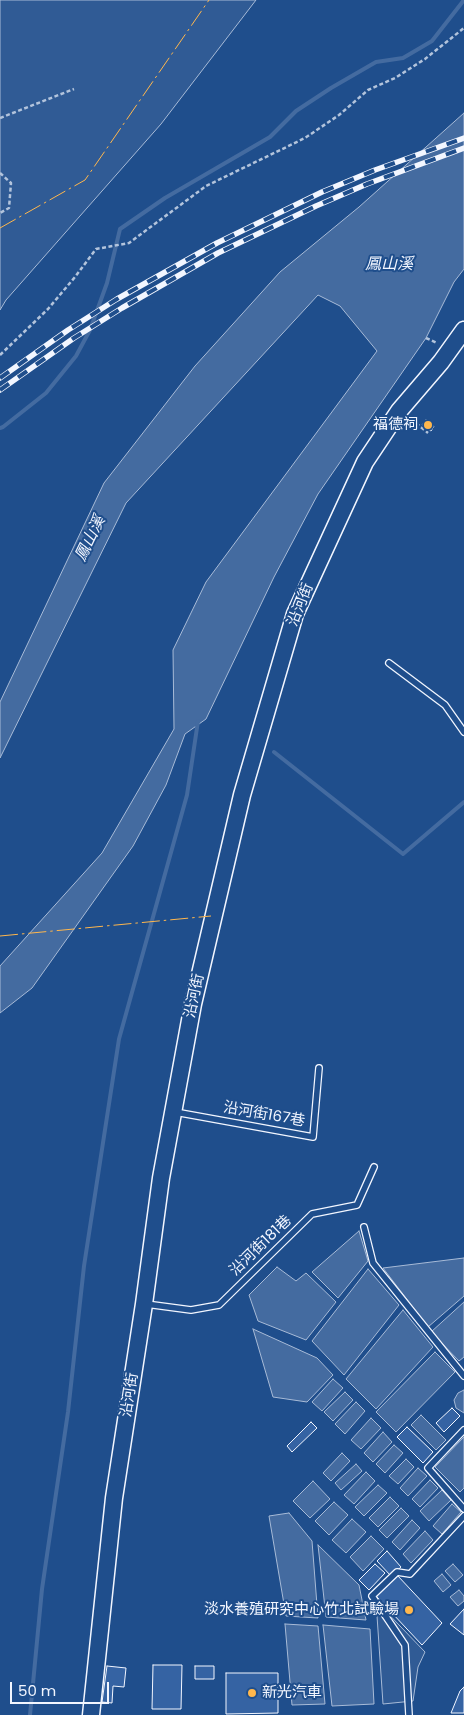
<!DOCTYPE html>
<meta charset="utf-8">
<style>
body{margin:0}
#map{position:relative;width:464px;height:1715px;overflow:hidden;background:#1f4e8c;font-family:Poppins,sans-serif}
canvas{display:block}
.scale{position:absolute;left:10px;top:1682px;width:99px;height:22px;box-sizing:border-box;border:2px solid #f2f6ff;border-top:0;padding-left:6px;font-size:15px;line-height:18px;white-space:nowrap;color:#f2f6ff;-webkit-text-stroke:4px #1f4e8c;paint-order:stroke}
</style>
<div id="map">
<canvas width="464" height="1715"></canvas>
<div class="scale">50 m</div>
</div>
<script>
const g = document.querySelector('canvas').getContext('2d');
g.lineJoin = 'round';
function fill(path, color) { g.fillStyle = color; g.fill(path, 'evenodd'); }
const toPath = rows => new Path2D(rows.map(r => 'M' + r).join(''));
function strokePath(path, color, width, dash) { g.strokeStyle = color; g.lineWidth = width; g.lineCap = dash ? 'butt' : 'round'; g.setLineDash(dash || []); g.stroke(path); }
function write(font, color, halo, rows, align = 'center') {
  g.font = font + ' Poppins,"Noto Sans TC",sans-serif'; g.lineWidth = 4; g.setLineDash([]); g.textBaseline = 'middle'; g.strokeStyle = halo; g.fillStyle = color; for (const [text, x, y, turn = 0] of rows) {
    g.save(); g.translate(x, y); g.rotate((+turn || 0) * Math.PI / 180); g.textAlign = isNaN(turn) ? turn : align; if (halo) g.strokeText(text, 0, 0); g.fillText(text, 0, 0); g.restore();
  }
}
const built = toPath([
 [0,0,256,0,161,124,6,300,0,310,0,0],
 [376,1601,425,1652,418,1667,413,1701,383,1704,376,1601]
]);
fill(built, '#305b95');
strokePath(built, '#a8bbd7', 1);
const water = toPath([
 [464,113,464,269,454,282,426,338,318,494,274,577,206,719,185,734,166,785,133,846,32,988,0,1013,0,966,102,853,174,729,173,650,206,582,377,351,340,306,318,295,126,503,0,758,0,702,104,483,195,366,280,272,359,207,464,113],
 [359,1231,368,1261,338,1298,312,1272,359,1231],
 [464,1258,464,1296,428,1327,383,1268,464,1258],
 [277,1267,296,1281,306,1273,336,1302,306,1340,258,1321,249,1295,277,1267],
 [368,1269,399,1305,344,1375,312,1341,368,1269],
 [464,1302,464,1357,459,1361,431,1332,464,1302],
 [403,1310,433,1347,376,1409,346,1379,403,1310],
 [253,1329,317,1358,333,1375,307,1402,273,1397,253,1329],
 [435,1352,455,1372,396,1432,376,1412,435,1352],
 [333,1379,343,1388,322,1411,312,1402,333,1379],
 [464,1390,464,1413,456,1408,454,1400,458,1393,464,1390],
 [345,1392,353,1400,333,1421,324,1412,345,1392],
 [356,1402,365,1411,345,1434,335,1424,356,1402],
 [421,1415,446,1440,436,1450,411,1425,421,1415],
 [371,1418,381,1428,361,1449,351,1440,371,1418],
 [383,1432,392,1442,373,1462,364,1453,383,1432],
 [464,1437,464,1488,460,1492,435,1467,464,1437],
 [394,1445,403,1453,385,1473,376,1464,394,1445],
 [342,1453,350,1461,331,1481,323,1473,342,1453],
 [406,1459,414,1467,398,1484,389,1476,406,1459],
 [356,1464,362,1471,341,1490,335,1483,356,1464],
 [418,1468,427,1476,408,1496,400,1488,418,1468],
 [366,1472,375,1481,354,1504,344,1495,366,1472],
 [430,1480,438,1488,420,1507,412,1499,430,1480],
 [313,1481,330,1499,310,1518,293,1501,313,1481],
 [378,1485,387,1493,364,1516,355,1507,378,1485],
 [442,1490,451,1500,429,1521,420,1511,442,1490],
 [390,1497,399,1506,378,1527,369,1518,390,1497],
 [334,1502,348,1515,329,1535,315,1521,334,1502],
 [452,1504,461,1512,442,1534,433,1526,452,1504],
 [401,1508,409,1516,387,1538,379,1530,401,1508],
 [289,1513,312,1541,318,1618,286,1616,269,1516,289,1513],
 [352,1519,366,1532,346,1553,332,1540,352,1519],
 [412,1520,420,1528,400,1550,392,1542,412,1520],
 [425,1531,433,1540,411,1563,403,1554,425,1531],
 [371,1536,384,1549,363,1571,350,1557,371,1536],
 [318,1545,359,1585,366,1620,326,1617,318,1545],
 [453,1564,463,1575,455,1582,445,1571,453,1564],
 [442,1574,451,1585,443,1592,434,1581,442,1574],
 [459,1590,464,1596,464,1601,458,1606,450,1597,459,1590],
 [285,1624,318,1626,325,1704,292,1705,285,1624],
 [323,1625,370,1629,374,1704,332,1706,323,1625]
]);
fill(water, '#446ba0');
strokePath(water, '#a8bbd7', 1);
strokePath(toPath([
 [0,428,3,427,46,393,76,356,90,330,107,283,120,229,165,198,270,137,296,111,331,88,376,62,403,58,432,41,464,0],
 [274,752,403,854,464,802],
 [30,1715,42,1589,68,1412,84,1266,119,1039,187,795,198,721]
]), '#446ba0', 4);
const building = toPath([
 [426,420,434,426,431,431,422,425,426,420],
 [452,1408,460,1416,444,1432,436,1423,452,1408],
 [311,1422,317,1428,292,1452,287,1446,311,1422],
 [407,1427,433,1452,423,1463,397,1437,407,1427],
 [387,1551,401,1567,391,1576,377,1561,387,1551],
 [375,1564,385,1573,369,1590,359,1580,375,1564],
 [397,1575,442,1623,422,1645,376,1596,397,1575],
 [464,1609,464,1635,450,1624,464,1609],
 [153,1665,182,1665,181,1709,152,1709,153,1665],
 [107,1666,126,1668,124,1687,113,1686,112,1703,102,1702,107,1666],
 [195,1666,214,1666,214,1679,195,1679,195,1666],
 [226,1673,278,1673,278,1713,226,1714,226,1673],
 [464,1687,464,1713,451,1713,460,1691,464,1687]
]);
fill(building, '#3563a3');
strokePath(building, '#f2f6ff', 1);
const lane = toPath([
 [389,663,445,705,464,732],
 [175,1112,313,1137,319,1068],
 [364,1227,373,1263,464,1376],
 [146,1304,191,1310,219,1305,312,1214,357,1205,374,1167],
 [464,1430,428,1468,464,1509],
 [409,1715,405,1645,372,1596,397,1572,410,1574,464,1516]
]);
const secondary = toPath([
 [91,1715,114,1498,144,1304,161,1178,193,1004,242,795,295,614,365,462,399,411,441,362,464,330]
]);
strokePath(lane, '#f2f6ff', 8);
strokePath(secondary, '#f2f6ff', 19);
strokePath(toPath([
 [0,118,74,89],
 [0,173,11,183,9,208,0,213],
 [426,338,437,343],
 [0,355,48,309,75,277,96,249,129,243,206,186,305,138,339,115,368,90,395,78,425,59,464,28],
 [411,419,428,433]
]), '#b3c4dc', 2.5, [4, 2.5]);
strokePath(lane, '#1f4e8c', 5.5);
strokePath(secondary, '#1f4e8c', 16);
const rail = toPath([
 [0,378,68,330,117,299,217,243,322,192,375,170,464,138],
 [0,390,74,338,122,308,218,253,316,206,367,184,464,148]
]);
strokePath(rail, '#f2f6ff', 5.5);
strokePath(rail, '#1f4e8c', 4, [11]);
strokePath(toPath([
 [0,228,85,180,209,0],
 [0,936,211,916]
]), '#ffb74d', 1, [18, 4, 2.5, 4]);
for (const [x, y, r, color] of [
 [428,425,5,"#ffb74d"],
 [409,1610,5,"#ffb74d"],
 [252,1693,5,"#ffb74d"]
]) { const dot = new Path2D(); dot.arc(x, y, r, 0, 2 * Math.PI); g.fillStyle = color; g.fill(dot); strokePath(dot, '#1f4e8c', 2); }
write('15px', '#f2f6ff', '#1f4e8c', [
 ["福德祠",418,425],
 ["淡水養殖研究中心竹北試驗場",399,1610],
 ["新光汽車",262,1693,"left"]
], 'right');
write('15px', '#f2f6ff', '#1f4e8c', [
 ["沿河街",301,605,-68],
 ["沿河街",195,996,-78],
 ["沿河街167巷",264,1115,10],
 ["沿河街181巷",261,1246,-44],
 ["沿河街",130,1395,-81]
]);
write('italic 16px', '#f2f6ff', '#1f4e8c', [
 ["鳳山溪",389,265],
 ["鳳山溪",91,539,-64]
]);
</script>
